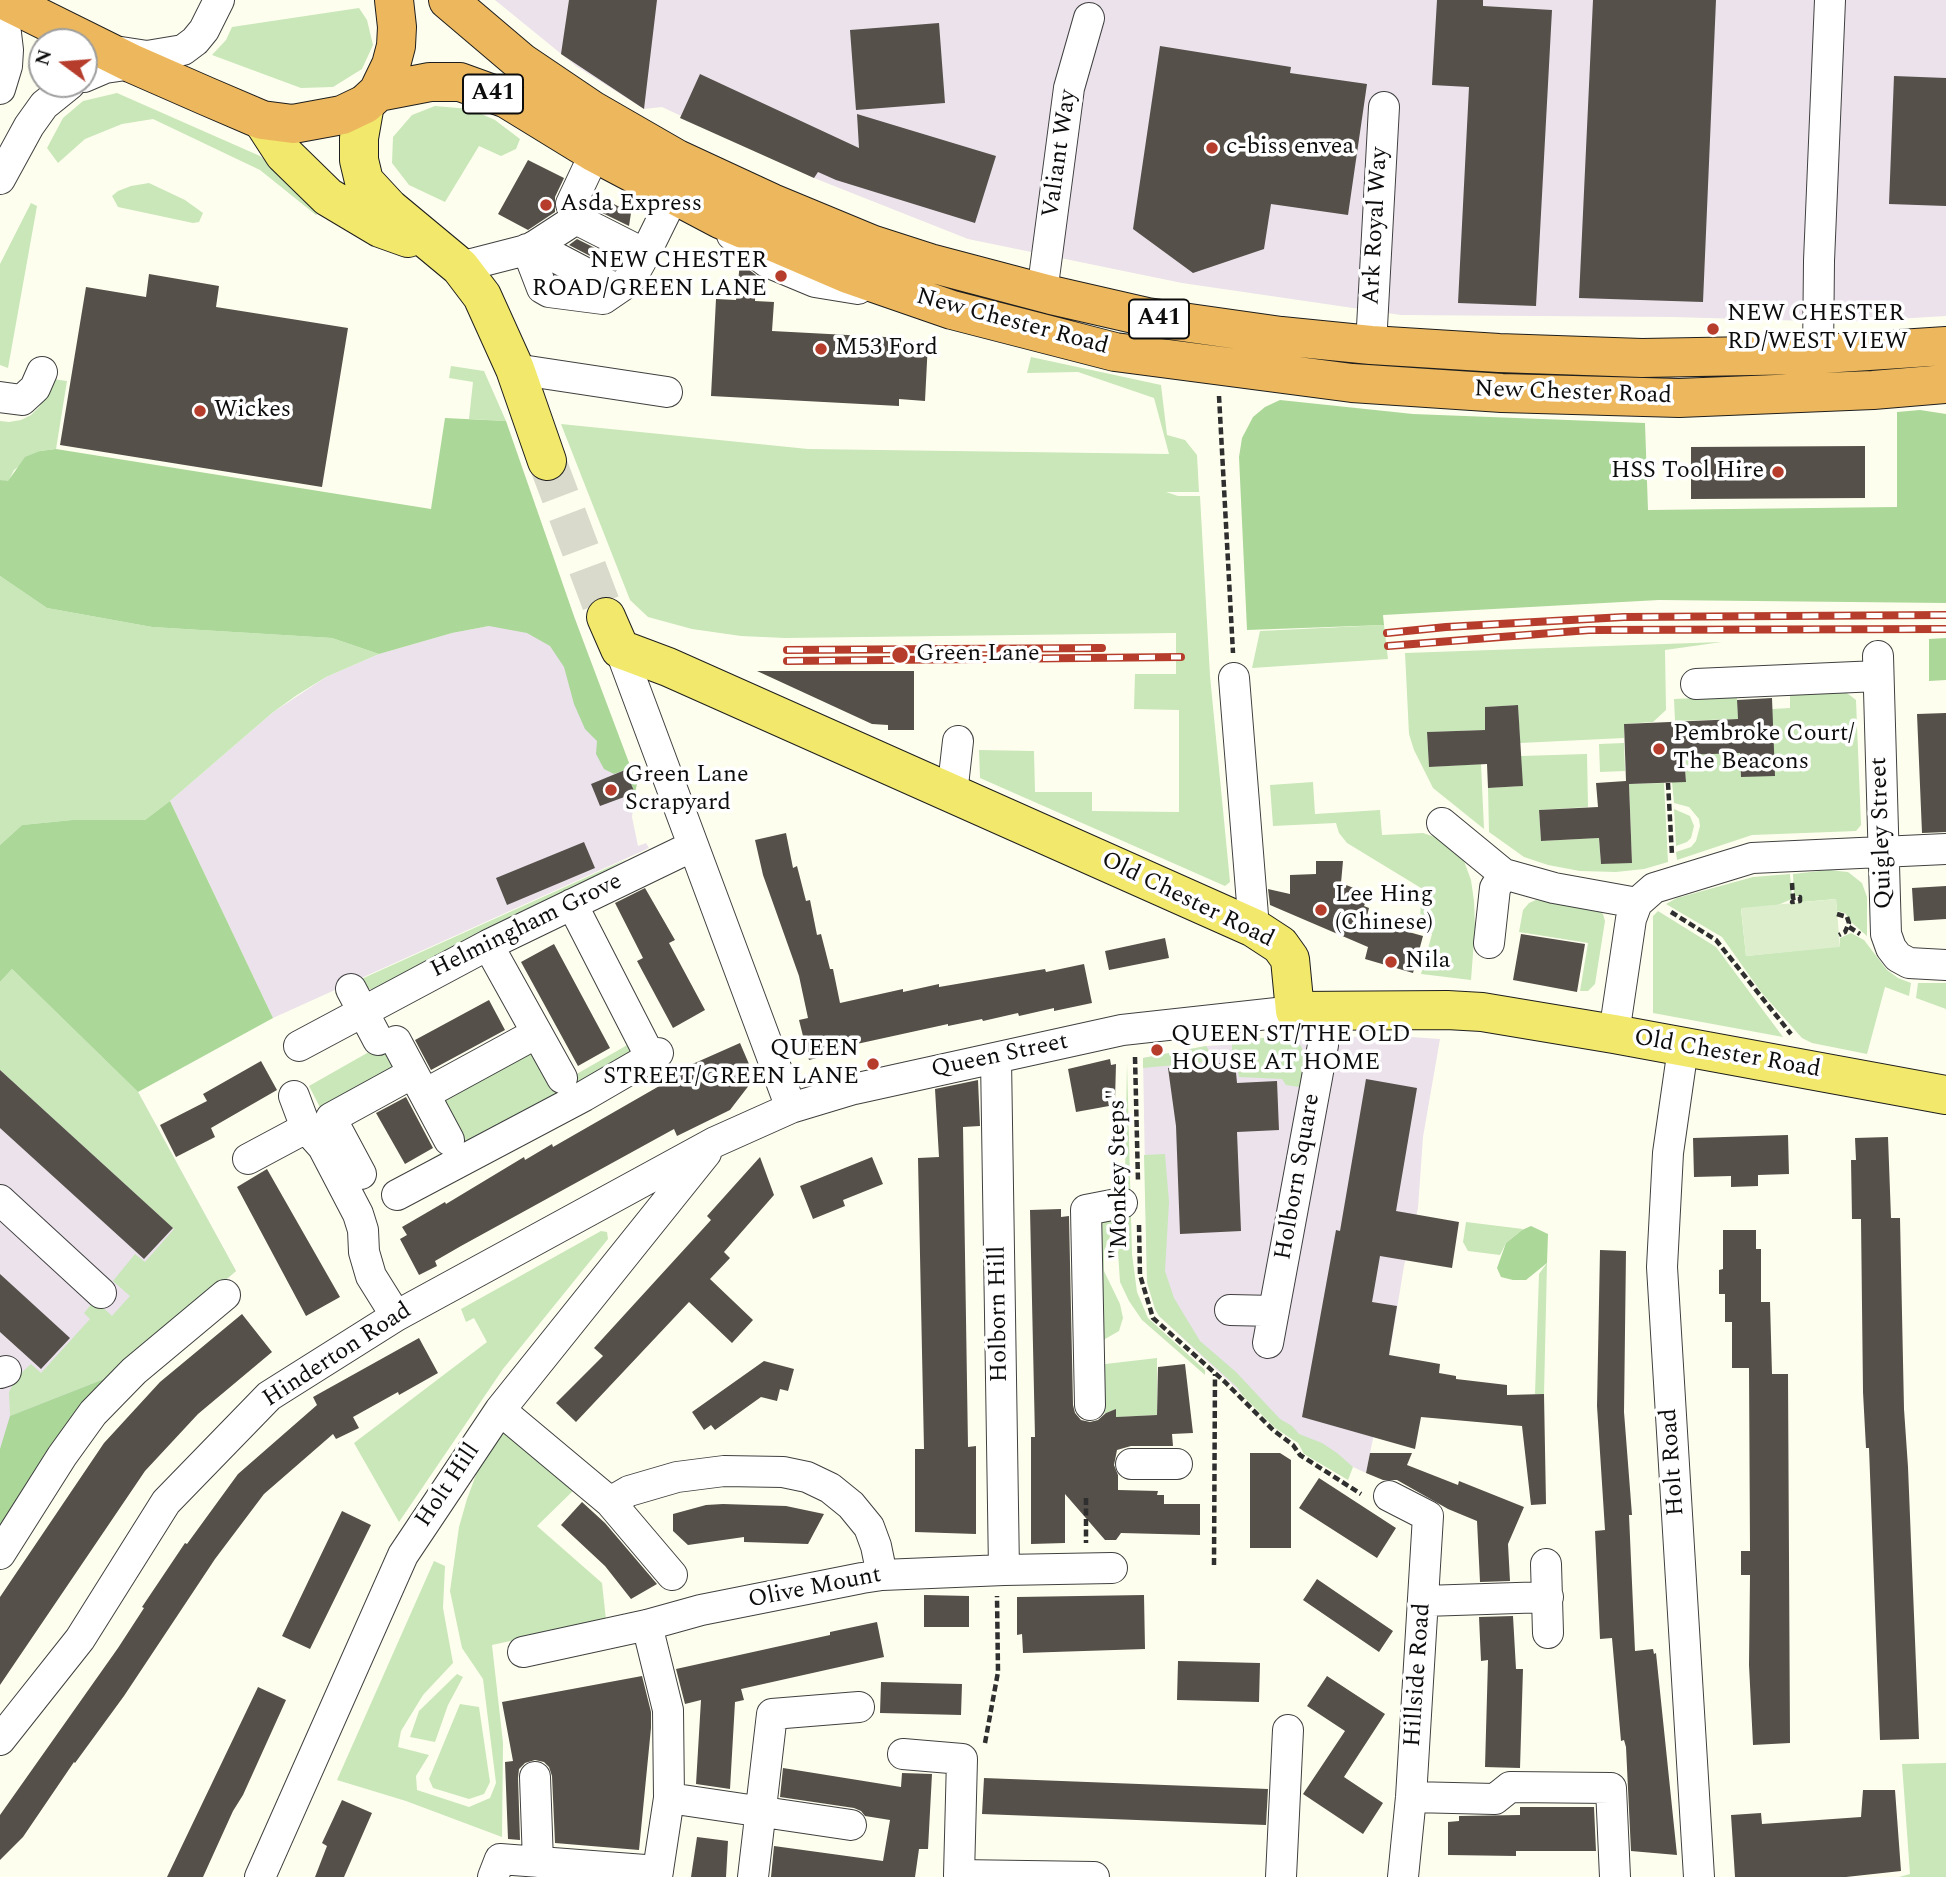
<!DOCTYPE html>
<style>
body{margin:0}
#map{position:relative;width:1946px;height:1877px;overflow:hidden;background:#fefeee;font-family:Spectral,serif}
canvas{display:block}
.north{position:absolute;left:28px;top:28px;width:70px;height:70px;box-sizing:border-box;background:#fff;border:2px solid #9e9e9e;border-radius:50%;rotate:286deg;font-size:19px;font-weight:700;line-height:28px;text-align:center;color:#0d0d0d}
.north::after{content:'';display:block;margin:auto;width:24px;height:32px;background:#b63d2c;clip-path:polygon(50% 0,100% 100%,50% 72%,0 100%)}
</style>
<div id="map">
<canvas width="1946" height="1877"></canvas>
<div class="north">N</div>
</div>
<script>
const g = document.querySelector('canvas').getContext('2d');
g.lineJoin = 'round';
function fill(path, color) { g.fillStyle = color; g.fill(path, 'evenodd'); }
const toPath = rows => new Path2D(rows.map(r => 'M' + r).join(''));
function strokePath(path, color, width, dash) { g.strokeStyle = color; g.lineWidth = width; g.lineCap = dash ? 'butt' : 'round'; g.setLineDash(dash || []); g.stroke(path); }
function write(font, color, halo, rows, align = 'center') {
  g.font = font + ' Spectral,serif'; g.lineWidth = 7; g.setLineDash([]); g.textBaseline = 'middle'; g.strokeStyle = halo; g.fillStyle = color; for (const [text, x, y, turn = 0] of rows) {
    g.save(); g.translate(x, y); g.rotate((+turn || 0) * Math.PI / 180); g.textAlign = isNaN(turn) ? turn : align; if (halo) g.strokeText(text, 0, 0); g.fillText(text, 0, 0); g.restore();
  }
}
fill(toPath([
 [495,0,1946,0,1946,316,1845,322,1673,317,1401,315,1182,283,968,239,814,178,662,107,644,109,576,66],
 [575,619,635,793,632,817,638,846,646,843,649,848,273,1018,170,801,272,713,326,677,379,654,452,633,489,626],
 [0,982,138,1092,236,1271,117,1374,0,1466],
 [1383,1035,1440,1039,1423,1137,1418,1208,1404,1266,1387,1370,1366,1473,1288,1437,1159,1316,1155,1309,1147,1282,1143,1058,1206,1046]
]), '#ebe2eb');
fill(toPath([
 [359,8,367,20,373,45,362,69,333,87,301,88,212,55,226,40,232,27],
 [117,93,260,156,321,210,316,215,260,170,153,119,122,124,85,139,58,163,47,148,63,118,83,101],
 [435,106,470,109,495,120,520,139,516,149,501,156,479,146,445,202,409,185,392,163,393,137,412,115],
 [149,183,185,200,203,213,199,222,193,223,118,207,112,196,118,191,131,186],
 [31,203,37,206,8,368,0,365,0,264],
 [1031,357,1161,385,1167,435,1185,440,1197,455,1199,492,1166,492,1178,496,1200,496,1210,676,1230,882,1225,886,980,778,979,750,1034,751,1035,792,1092,792,1092,811,1179,812,1179,710,1134,709,1135,674,1176,674,1176,633,785,638,741,636,692,629,648,617,630,600,561,424,808,449,1169,454,1154,398,1078,372,1027,373],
 [451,366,484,371,506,421,469,419,473,382,449,378],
 [53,379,67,381,56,449,40,451,14,470,8,482,0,480,0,421,9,422,21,420,31,415,40,406],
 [0,576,47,608,152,627,332,638,379,654,326,677,297,695,272,713,170,801,145,820,72,820,22,825,0,845],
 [1384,625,1388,659,1252,668,1260,631],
 [1722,642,1665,650,1666,710,1653,722,1624,724,1624,738,1520,743,1518,705,1485,707,1485,730,1427,732,1429,767,1481,764,1484,829,1433,788,1414,750,1409,734,1405,653],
 [1790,687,1847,693,1856,700,1861,825,1856,831,1752,835,1677,860,1676,852,1691,847,1696,841,1700,826,1699,819,1689,807,1674,803,1672,782,1686,781,1684,755,1740,753,1741,777,1772,709,1790,708],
 [1737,696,1738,719,1675,721,1674,699],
 [1624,743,1625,771,1600,772,1599,744],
 [1587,754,1588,807,1539,810,1541,841,1599,838,1601,864,1632,862,1629,784,1664,783,1668,862,1644,869,1616,872,1580,871,1548,865,1524,857,1489,832,1488,788,1522,786,1521,756],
 [1313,782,1315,814,1380,810,1382,835,1423,833,1438,838,1452,847,1464,861,1471,880,1474,901,1475,927,1471,980,1421,974,1432,934,1420,931,1421,888,1347,843,1339,833,1336,823,1273,826,1270,785],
 [1674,809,1690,816,1694,826,1691,838,1687,842,1676,846],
 [627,859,507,925,378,991,366,988,357,981],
 [1829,870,1848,872,1862,883,1867,897,1867,936,1851,922,1845,913,1837,911,1836,899,1802,902,1802,896,1794,896,1793,874],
 [1790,874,1792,899,1778,905,1741,909,1746,956,1840,946,1840,938,1851,933,1864,940,1887,970,1898,978,1911,983,1909,996,1885,987,1867,1054,1812,1043,1802,1038,1761,992,1722,937,1666,904,1677,898,1753,877],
 [1536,900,1597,908,1603,914,1605,921,1595,984,1588,991,1580,991,1588,943,1519,932,1523,910,1529,903],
 [1658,911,1716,947,1783,1037,1653,1013,1653,916],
 [12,969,138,1092,236,1271,117,1374,10,1416,9,1392,17,1377,31,1364,41,1373,90,1319,84,1313,95,1300,112,1316,130,1296,113,1281,135,1254,145,1262,174,1229,0,1070,0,982],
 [1918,983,1946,983,1946,1009,1916,998],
 [1290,1036,1301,1046,1306,1061,1305,1088,1286,1085,1282,1079,1239,1077,1236,1061,1232,1061,1232,1040],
 [535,1038,561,1083,636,1040,630,1057,435,1171,429,1160,455,1144,429,1095],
 [390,1040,407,1071,325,1117,309,1086],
 [1206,1046,1216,1061,1143,1068,1143,1058],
 [1127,1062,1132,1254,1137,1292,1148,1318,1205,1370,1205,1375,1142,1320,1129,1301,1120,1282,1118,1252,1128,1212,1125,1176],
 [1165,1154,1169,1202,1165,1271,1174,1298,1200,1341,1236,1372,1280,1419,1292,1426,1299,1434,1322,1443,1337,1453,1353,1467,1348,1480,1304,1454,1298,1443,1275,1428,1243,1396,1237,1387,1159,1316,1155,1309,1147,1282,1144,1155],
 [1114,1209,1111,1234,1104,1251,1104,1271,1120,1304,1123,1318,1119,1331,1105,1339,1101,1344,1097,1365,1157,1358,1157,1415,1116,1417,1115,1410,1096,1416,1091,1213],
 [1466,1222,1523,1229,1506,1243,1500,1255,1468,1251,1463,1242],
 [601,1231,607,1232,608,1239,503,1369,399,1522,354,1443,487,1342,474,1318,466,1322,461,1309],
 [1547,1263,1544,1394,1535,1394,1539,1274],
 [508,1426,577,1487,537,1526,602,1583,606,1620,492,1645,503,1743,502,1837,406,1801,337,1780,434,1561,445,1566,443,1608,453,1663,423,1695,401,1731,398,1747,429,1755,416,1776,417,1790,469,1807,490,1798,496,1783,483,1679,462,1648,450,1591,459,1527,467,1499,480,1464],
 [457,1674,463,1677,448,1705,435,1742,410,1737,419,1711],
 [460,1704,479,1707,490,1782,484,1794,469,1799,433,1788,429,1779],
 [1946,1763,1946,1877,1899,1877,1910,1874,1902,1764]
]), '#c9e7b9');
fill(toPath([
 [1280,400,1413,414,1645,423,1648,510,1897,507,1897,412,1920,410,1946,414,1946,603,1659,600,1383,615,1384,625,1247,630,1239,457,1242,438,1253,417,1265,407],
 [445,418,506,421,575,619,637,784,635,793,625,770,614,774,604,769,596,754,597,741,585,729,574,704,564,667,550,646,527,633,489,626,452,633,379,654,332,638,152,627,47,608,0,576,0,480,8,481,25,457,40,451,56,449,431,509],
 [1946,638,1946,680,1929,681,1929,639],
 [170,801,273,1018,138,1092,12,969,0,982,0,845,22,825,72,820,145,820],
 [1531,1226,1548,1234,1547,1263,1526,1280,1513,1280,1501,1277,1497,1268,1506,1243,1522,1230],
 [117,1374,0,1535,0,1449,10,1416]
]), '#abd799');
fill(toPath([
 [1836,899,1840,947,1746,956,1741,908]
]), '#dceecb');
fill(toPath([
 [569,0,657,0,644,109,561,54],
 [1437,0,1483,0,1483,6,1552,10,1536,306,1458,303,1469,87,1432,85],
 [1593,0,1716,0,1703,302,1579,298],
 [939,23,945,103,856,110,850,30],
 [1160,46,1291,67,1290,73,1367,84,1348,215,1271,204,1264,249,1193,273,1133,229],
 [700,74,859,148,857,114,996,156,975,223,836,180,818,172,814,178,680,118],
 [1894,76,1946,78,1946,206,1889,204],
 [528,160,564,178,555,197,555,212,528,230,498,214],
 [595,194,631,213,629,226,590,207],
 [577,239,621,261,618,266,615,269,569,245],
 [740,263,756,275,755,301,774,302,772,331,904,338,903,341,928,342,925,401,899,399,899,406,711,396,716,299,736,300],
 [149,274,219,286,216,307,348,328,322,487,60,445,86,287,146,297],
 [1865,446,1865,498,1691,499,1691,447],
 [757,671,914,671,914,730,888,730,888,725,872,724],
 [1772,698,1775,776,1741,777,1740,753,1684,755,1686,782,1629,784,1632,863,1601,864,1599,838,1541,841,1539,810,1598,807,1596,783,1626,781,1624,724,1738,719,1737,700],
 [1518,705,1523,786,1488,788,1487,764,1429,767,1427,732,1485,730,1485,707],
 [1946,713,1946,832,1922,833,1917,714],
 [625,770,635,793,600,806,591,784],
 [786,833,793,868,797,866,806,901,810,900,817,935,821,934,830,969,833,969,840,1003,903,989,903,992,939,984,939,987,1045,969,1046,972,1084,964,1092,1003,1054,1011,1054,1008,1019,1016,1018,1013,983,1021,982,1019,948,1026,948,1024,843,1047,844,1051,809,1060,799,1020,808,1018,799,976,763,875,755,840],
 [584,842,595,868,507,905,496,878],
 [1316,861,1343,861,1341,883,1369,894,1364,906,1369,908,1366,920,1423,936,1413,973,1365,959,1368,947,1270,905,1268,889,1290,894,1290,875,1316,874],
 [1946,886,1946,919,1914,921,1912,888],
 [645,888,675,940,669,943,705,1010,673,1028,637,961,643,958,615,903],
 [1521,934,1585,944,1577,992,1513,980],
 [1165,938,1169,958,1109,970,1105,951],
 [554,944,610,1048,578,1066,521,962],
 [489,1000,505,1030,431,1070,415,1040],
 [740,1043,749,1064,750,1084,730,1110,677,1136,674,1129,461,1246,435,1261,437,1266,419,1275,400,1239,407,1235,402,1227,445,1202,446,1204,524,1157,525,1160,552,1144,553,1147,689,1069,688,1066],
 [1110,1059,1111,1065,1116,1064,1115,1100,1108,1101,1109,1106,1076,1112,1068,1069],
 [261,1061,277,1090,211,1128,215,1137,176,1157,160,1125,207,1101,203,1094],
 [1235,1062,1237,1083,1277,1081,1279,1130,1237,1132,1241,1231,1180,1234,1176,1126,1168,1068],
 [0,1070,173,1228,144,1259,0,1128],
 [1366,1079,1417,1088,1396,1211,1459,1222,1452,1268,1380,1256,1372,1302,1397,1306,1389,1355,1440,1364,1439,1373,1456,1376,1456,1379,1507,1385,1507,1395,1544,1394,1546,1504,1531,1505,1522,1426,1421,1417,1415,1449,1302,1417,1336,1230,1340,1231],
 [978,1080,980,1126,963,1127,968,1447,976,1446,976,1534,915,1532,915,1449,924,1449,918,1158,939,1157,935,1089],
 [406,1097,433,1148,405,1164,376,1113],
 [1788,1135,1789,1174,1758,1175,1758,1186,1731,1187,1731,1176,1694,1177,1693,1138],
 [1888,1137,1891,1218,1900,1218,1904,1409,1908,1467,1919,1739,1880,1740,1869,1448,1866,1448,1863,1392,1861,1219,1852,1219,1851,1160,1856,1160,1855,1138],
 [760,1157,774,1195,724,1252,730,1258,710,1279,753,1320,732,1343,689,1302,576,1422,556,1403,603,1356,594,1348,711,1220,707,1216],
 [872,1157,883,1184,843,1200,845,1206,813,1219,800,1186],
 [267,1169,340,1297,306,1316,237,1187],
 [1061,1209,1061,1217,1069,1216,1073,1405,1075,1413,1081,1420,1090,1422,1098,1420,1106,1413,1116,1409,1116,1417,1157,1415,1158,1367,1185,1364,1193,1433,1172,1434,1173,1446,1131,1446,1117,1450,1114,1465,1118,1475,1118,1490,1158,1491,1157,1495,1164,1495,1164,1504,1200,1504,1200,1535,1121,1533,1116,1540,1105,1540,1065,1494,1065,1543,1031,1544,1031,1437,1035,1437,1030,1210],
 [1723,1230,1756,1230,1756,1249,1761,1249,1761,1302,1770,1302,1772,1374,1788,1374,1790,1743,1753,1745,1749,1665,1750,1575,1741,1575,1741,1551,1750,1551,1749,1368,1732,1368,1732,1322,1725,1322,1725,1294,1719,1294,1719,1270,1723,1269],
 [1600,1250,1626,1251,1624,1412,1632,1515,1629,1515,1635,1651,1653,1649,1654,1654,1656,1653,1677,1855,1631,1851,1626,1747,1624,1740,1621,1741,1612,1638,1600,1639,1595,1531,1605,1530,1597,1406],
 [0,1274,70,1338,41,1369,0,1332],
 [242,1314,272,1352,198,1414,145,1471,0,1685,0,1597,104,1443,160,1382],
 [419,1338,438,1373,399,1395,398,1392,353,1417,359,1428,336,1439,333,1434,264,1494,215,1559,124,1696,75,1763,74,1762,23,1837,0,1860,0,1815,118,1648,144,1608,142,1607,185,1543,187,1544,238,1474,317,1405,313,1397],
 [764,1361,794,1369,788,1391,780,1389,777,1401,761,1397,715,1430,711,1425,704,1430,692,1412],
 [1250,1453,1280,1453,1291,1460,1291,1548,1250,1548],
 [1370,1453,1412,1453,1407,1465,1458,1485,1459,1481,1524,1507,1508,1544,1510,1581,1480,1582,1477,1521,1448,1509,1397,1480,1383,1480,1366,1473],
 [1319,1478,1396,1528,1377,1558,1299,1508],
 [582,1502,605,1523,657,1584,631,1599,605,1566,561,1525],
 [723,1504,786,1506,824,1514,808,1544,744,1542,744,1537,688,1545,673,1531,673,1514,706,1505],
 [342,1511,371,1525,310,1649,282,1636],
 [1317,1579,1393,1631,1379,1652,1303,1600],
 [924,1595,969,1596,969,1627,924,1627],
 [1144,1595,1145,1649,1023,1653,1022,1634,1017,1635,1017,1597],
 [1513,1616,1516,1669,1523,1669,1520,1768,1485,1767,1488,1660,1481,1661,1479,1617],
 [877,1622,884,1657,741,1689,744,1700,735,1702,730,1789,696,1784,701,1700,685,1704,676,1669,830,1635,830,1632],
 [1178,1661,1260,1663,1259,1702,1177,1700],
 [642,1676,651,1712,651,1728,639,1850,555,1843,552,1776,549,1767,544,1762,535,1760,525,1763,519,1769,518,1778,520,1840,508,1839,505,1762,513,1761,502,1702],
 [1327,1676,1385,1714,1344,1777,1383,1803,1363,1834,1303,1794,1345,1731,1307,1706],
 [881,1682,962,1684,961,1715,880,1713],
 [258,1687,286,1700,243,1795,233,1811,203,1877,167,1877],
 [783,1768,901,1787,902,1773,932,1774,928,1849,919,1849,915,1877,771,1877,774,1846,883,1861,890,1820,865,1816,861,1811,854,1808,780,1797],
 [984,1778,1268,1789,1266,1825,982,1814],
 [1863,1790,1895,1790,1901,1871,1846,1877,1735,1877,1731,1815,1761,1813,1762,1824,1861,1817],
 [342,1800,372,1813,344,1877,315,1877,327,1846,322,1843],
 [1520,1807,1594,1807,1596,1851,1516,1851,1516,1856,1448,1855,1448,1822,1459,1821,1459,1816,1520,1815],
 [697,1837,728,1841,726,1877,691,1877]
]), '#55504a');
strokePath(toPath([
 [547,461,606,617]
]), '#dadacc', 38, [38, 19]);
const minor = toPath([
 [121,52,147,56,183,50,195,41,204,30,219,0],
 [84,77,105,68,133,64],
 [0,89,7,66,8,50,2,0],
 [595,153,571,204,576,219,645,254,674,195],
 [0,179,29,126,44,105,70,84],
 [732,235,767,262,815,282,858,289],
 [534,246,612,287,622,286,632,277,645,254],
 [527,249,542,288,549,292,603,299,622,286],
 [460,267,530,249,576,219],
 [1042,293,1069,88,1089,18],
 [1371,345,1384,107],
 [1818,355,1819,261,1830,0],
 [515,369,667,392],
 [0,397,22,400,35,388,42,372],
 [620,649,791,1108],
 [1878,656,1886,934,1891,948,1898,957,1909,963,1946,965],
 [1234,678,1254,928],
 [1696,684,1878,676],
 [952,794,958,741],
 [1442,823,1504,874,1554,888,1637,903],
 [572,904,650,1056],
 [1489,943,1495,888,1504,874],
 [488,945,562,1078],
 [351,989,378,1040],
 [1614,1034,1631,919,1637,903,1654,888,1752,858,1946,849],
 [396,1041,449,1140],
 [299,1046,488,945,693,846],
 [1683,1048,1668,1153,1662,1267,1699,1877],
 [996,1059,1004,1570],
 [425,1094,537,1033],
 [294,1096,306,1128,323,1147,358,1214,363,1230,364,1252,371,1276,396,1316],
 [248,1159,306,1128],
 [361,1174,331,1118,413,1073],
 [397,1195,584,1096,658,1053],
 [0,1200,101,1293],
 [1230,1310,1274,1311],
 [1268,1343,1323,1045,1323,1011],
 [0,1373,6,1371],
 [1090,1405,1086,1210,1122,1203],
 [500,1410,610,1502,672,1575],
 [1131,1464,1177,1464],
 [1389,1496,1428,1516,1411,1797,1403,1877],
 [610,1502,629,1491,677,1477,724,1471,783,1472,807,1477,830,1488,851,1505,869,1527,876,1546,882,1575],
 [0,1554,62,1456,93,1413,134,1371,225,1295],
 [1546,1564,1548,1633],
 [1424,1601,1548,1597],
 [647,1625,668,1710,669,1798,657,1877],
 [523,1652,647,1625,701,1610,862,1578,882,1575,1004,1570,1112,1568],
 [0,1740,80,1639,166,1502,269,1396,396,1316,715,1142,791,1108,854,1089,1122,1030,1295,1011],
 [903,1754,962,1759,959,1875],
 [535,1777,538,1862],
 [1411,1797,1495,1799,1510,1787,1611,1788,1615,1877],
 [669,1798,851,1825],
 [959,1875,1094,1877],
 [260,1877,403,1555,500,1410,706,1153],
 [493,1877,500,1859,658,1871],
 [753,1877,772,1714,859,1707],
 [1281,1877,1288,1730]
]);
const major = toPath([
 [365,104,359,138,359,160,364,181,389,208,460,267,482,296,515,369,547,461],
 [262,120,284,154,328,197,380,228,408,238],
 [606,617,620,649,668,667,1254,928,1280,945,1290,959,1295,1011,1447,1010,1482,1012,1614,1034,1946,1095]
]);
const highway = toPath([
 [4,0,133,64,206,96,262,120,293,124,342,115,365,104,378,92,391,65,396,46,397,27,394,0],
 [448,0,521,62,592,110,677,159,772,203,871,244,930,263,1051,295,1147,317,1281,336,1371,345,1499,353,1642,358,1808,355,1946,346],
 [378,92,430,82,460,82,507,99,595,153,720,219,848,274,952,310,1115,352,1352,383,1502,393,1679,398,1873,390,1946,384]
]);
strokePath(minor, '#404040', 32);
strokePath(major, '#1e1e1e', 40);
strokePath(highway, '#1e1e1e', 40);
strokePath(toPath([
 [1219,396,1233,653],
 [1668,783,1672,855],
 [1792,883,1793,898,1800,897,1800,901,1792,902,1793,903],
 [1671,912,1716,940,1791,1034],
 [1837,914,1847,917,1849,923,1845,932,1839,935],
 [1849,927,1860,934],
 [1135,1057,1138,1181],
 [1139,1225,1140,1275,1153,1318,1225,1382,1273,1430,1293,1445,1300,1455,1361,1494],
 [1086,1498,1086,1543],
 [1214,1565,1215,1374],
 [985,1743,998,1672,997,1596]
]), '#2f2f2f', 4.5, [7, 3.5]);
strokePath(minor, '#fff', 30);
strokePath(major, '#f2e86b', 38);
strokePath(highway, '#edb85d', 38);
const rail = toPath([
 [1387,633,1446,627,1624,617,1946,615],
 [1388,646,1589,630,1946,629],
 [787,650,1102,648],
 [787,661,1181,657]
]);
strokePath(rail, '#b63d2c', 8);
strokePath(rail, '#fff', 5, [16]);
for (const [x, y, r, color] of [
 [1212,148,7,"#b63d2c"],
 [546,205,7,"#b63d2c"],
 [781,276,7,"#b63d2c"],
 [1713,329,7,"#b63d2c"],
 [821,349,7,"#b63d2c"],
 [200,411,7,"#b63d2c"],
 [1778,472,7,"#b63d2c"],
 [900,655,9,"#b63d2c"],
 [1659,749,7,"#b63d2c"],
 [611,790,7,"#b63d2c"],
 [1321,910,7,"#b63d2c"],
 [1391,962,7,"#b63d2c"],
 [1157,1050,7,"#b63d2c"],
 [873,1064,7,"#b63d2c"]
]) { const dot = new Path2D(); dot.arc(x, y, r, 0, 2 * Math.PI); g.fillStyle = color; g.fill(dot); strokePath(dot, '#fff', 2.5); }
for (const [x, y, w] of [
 [493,94,60],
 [1159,319,60]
]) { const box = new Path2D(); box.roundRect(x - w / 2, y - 19.5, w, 39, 5); g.fillStyle = '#fff'; g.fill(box); strokePath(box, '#0d0d0d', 2); }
write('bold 23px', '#0d0d0d', null, [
 ["A41",493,94],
 ["A41",1159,319]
]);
write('24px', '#0d0d0d', '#fff', [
 ["c-biss envea",1226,148],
 ["Asda Express",560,205],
 ["NEW CHESTER",767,262,"right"],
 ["ROAD/GREEN LANE",767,290,"right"],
 ["NEW CHESTER",1727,315],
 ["RD/WEST VIEW",1727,343],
 ["M53 Ford",835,349],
 ["Wickes",214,411],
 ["HSS Tool Hire",1764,472,"right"],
 ["Green Lane",916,655],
 ["Pembroke Court/",1673,735],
 ["The Beacons",1673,763],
 ["Green Lane",625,776],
 ["Scrapyard",625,804],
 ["Lee Hing",1335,896],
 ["(Chinese)",1335,924],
 ["Nila",1405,962],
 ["QUEEN ST/THE OLD",1171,1036],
 ["HOUSE AT HOME",1171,1064],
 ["QUEEN",859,1050,"right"],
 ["STREET/GREEN LANE",859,1078,"right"]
], 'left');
write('24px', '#0d0d0d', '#fff', [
 ["Valiant Way",1061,154,-82],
 ["Ark Royal Way",1377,226,-87],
 ["New Chester Road",1012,323,15],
 ["New Chester Road",1573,394,2],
 ["Quigley Street",1883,833,-92],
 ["Old Chester Road",1187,901,26],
 ["Helmingham Grove",527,927,-26],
 ["Old Chester Road",1727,1055,10],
 ["Queen Street",1000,1057,-12],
 ["\"Monkey Steps\"",1120,1174,-91],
 ["Holborn Square",1299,1177,-80],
 ["Holborn Hill",1000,1314,-91],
 ["Hinderton Road",338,1356,-33],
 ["Holt Road",1674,1462,-94],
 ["Holt Hill",449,1486,-56],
 ["Olive Mount",815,1589,-11],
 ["Hillside Road",1419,1675,-86]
]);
</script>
